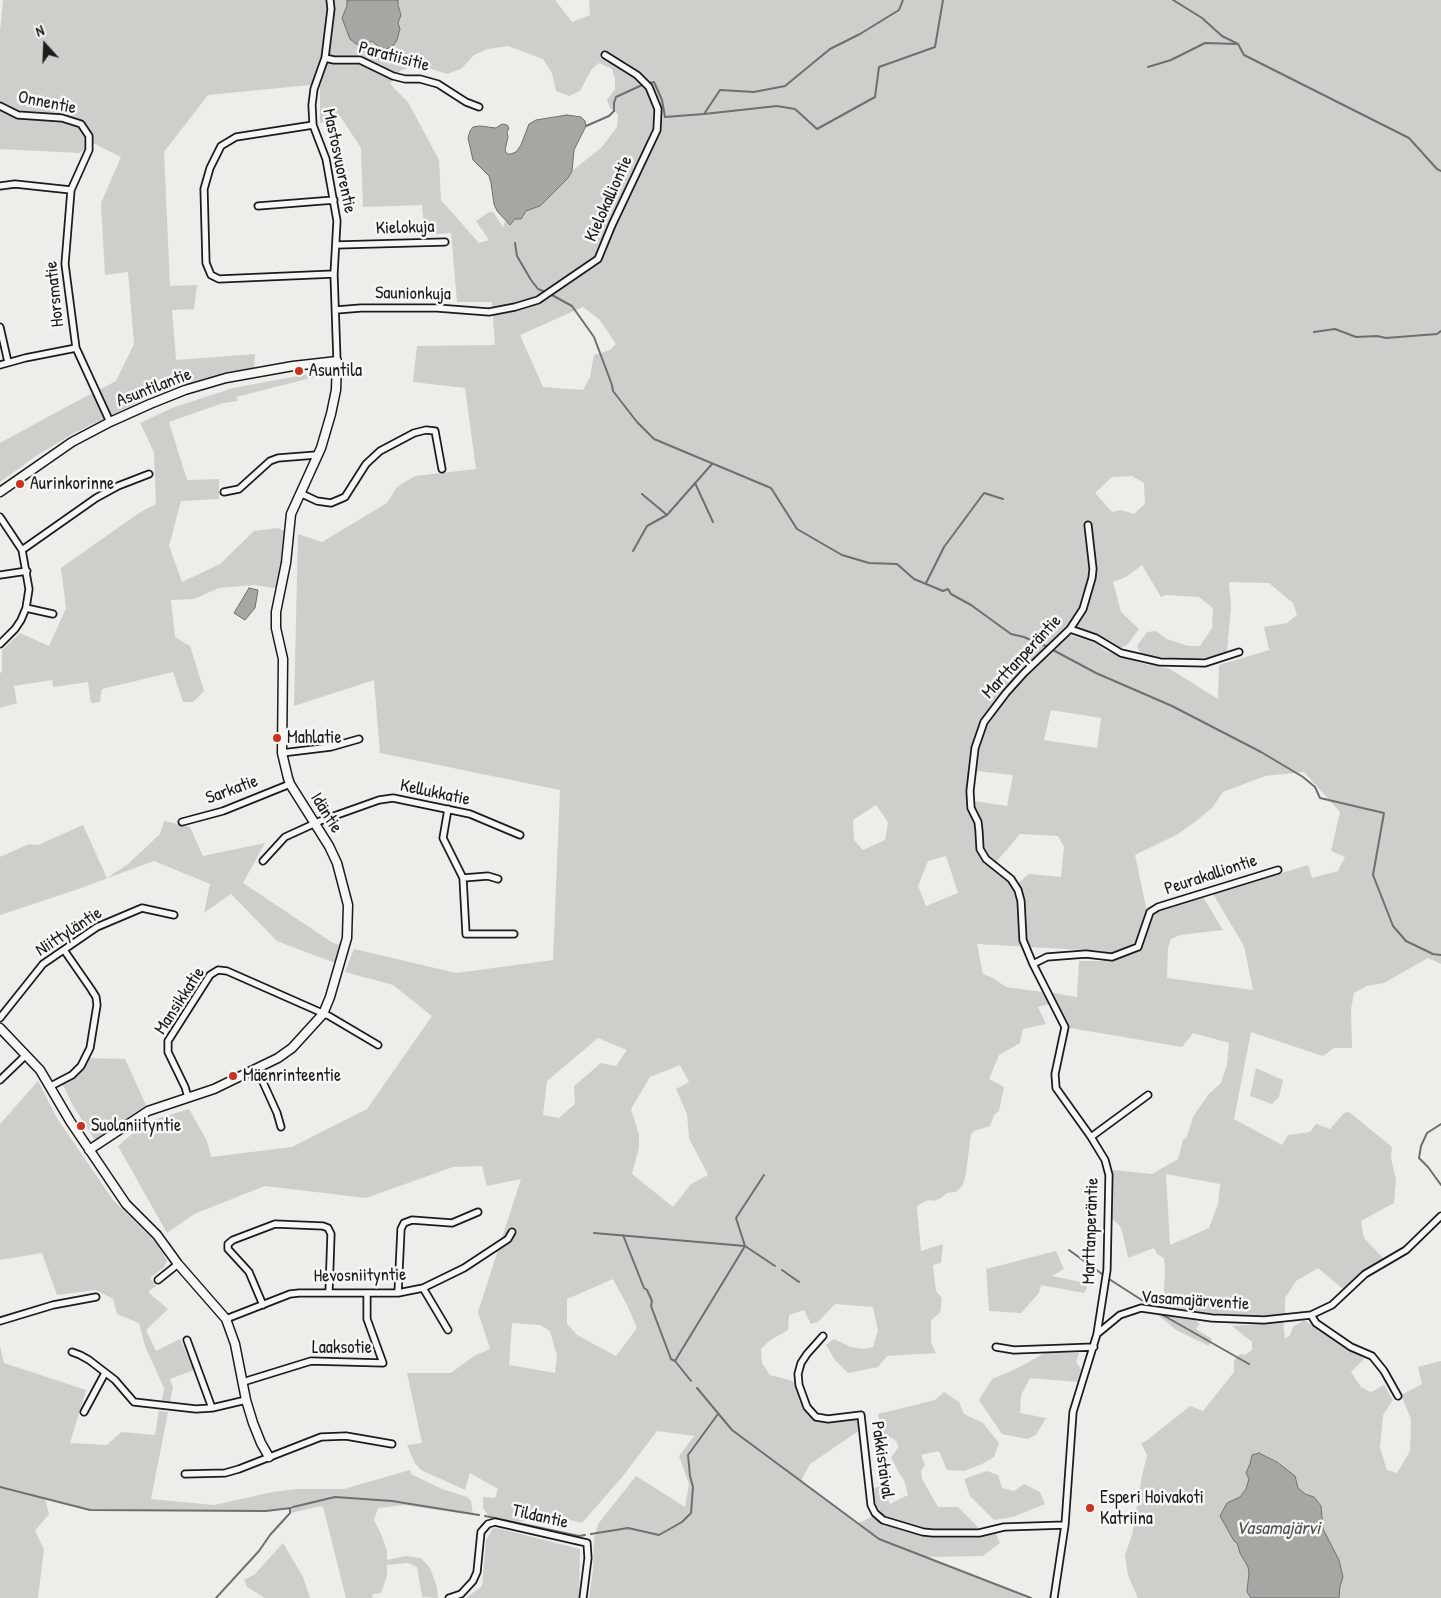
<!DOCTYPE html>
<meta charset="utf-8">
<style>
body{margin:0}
#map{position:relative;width:1441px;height:1598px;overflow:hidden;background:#edede9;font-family:"Patrick Hand",sans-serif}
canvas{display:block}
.north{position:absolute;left:20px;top:20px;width:50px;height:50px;-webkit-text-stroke:4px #f6f6f2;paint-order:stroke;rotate:340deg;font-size:14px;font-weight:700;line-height:20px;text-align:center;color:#1c1c1c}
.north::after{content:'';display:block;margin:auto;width:18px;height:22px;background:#1c1c1c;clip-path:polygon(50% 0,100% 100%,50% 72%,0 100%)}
</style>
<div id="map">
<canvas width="1441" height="1598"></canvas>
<div class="north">N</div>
</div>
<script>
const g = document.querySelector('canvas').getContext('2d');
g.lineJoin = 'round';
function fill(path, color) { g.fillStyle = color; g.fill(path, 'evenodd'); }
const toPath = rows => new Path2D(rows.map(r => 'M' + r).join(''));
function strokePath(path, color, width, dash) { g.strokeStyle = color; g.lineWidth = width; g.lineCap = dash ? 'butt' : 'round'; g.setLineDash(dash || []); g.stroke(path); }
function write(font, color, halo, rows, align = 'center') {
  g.font = font + ' "Patrick Hand",sans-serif'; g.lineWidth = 5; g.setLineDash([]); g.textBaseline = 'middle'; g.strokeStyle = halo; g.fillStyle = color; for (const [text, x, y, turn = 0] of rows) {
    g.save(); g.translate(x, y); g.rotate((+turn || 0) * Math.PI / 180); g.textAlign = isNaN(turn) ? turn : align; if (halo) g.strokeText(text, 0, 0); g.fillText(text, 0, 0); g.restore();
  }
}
fill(toPath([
 [3,0,347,0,348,6,342,18,380,48,397,40,400,30,398,23,401,15,398,5,398,0,555,0,572,22,590,15,589,0,1441,0,1441,964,1428,958,1384,983,1367,986,1354,993,1351,1009,1352,1048,1334,1048,1323,1056,1251,1032,1234,1119,1282,1145,1288,1135,1310,1132,1316,1124,1330,1129,1344,1113,1349,1112,1392,1147,1391,1158,1396,1180,1394,1203,1361,1221,1364,1238,1384,1259,1364,1270,1343,1289,1318,1268,1296,1281,1285,1298,1285,1314,1259,1316,1207,1313,1170,1307,1164,1290,1165,1272,1164,1258,1157,1254,1154,1248,1128,1258,1123,1235,1120,1226,1112,1219,1113,1170,1152,1174,1178,1159,1183,1140,1187,1137,1193,1117,1208,1095,1221,1083,1227,1064,1229,1043,1193,1033,1182,1047,1070,1028,1053,993,1077,997,1079,961,1103,961,1102,951,977,944,983,974,993,978,1006,987,1042,992,1049,1004,1038,1007,1046,1024,1023,1029,1020,1043,999,1055,989,1079,1004,1087,999,1111,994,1115,990,1126,974,1131,971,1134,966,1173,963,1185,956,1192,947,1193,941,1198,934,1201,928,1200,920,1204,917,1207,921,1251,943,1244,941,1263,933,1265,936,1291,942,1298,940,1313,931,1320,931,1342,936,1353,887,1356,878,1367,848,1373,835,1360,826,1345,834,1339,851,1347,864,1349,873,1347,878,1331,873,1307,835,1304,818,1322,811,1324,804,1310,789,1315,788,1330,769,1341,761,1349,762,1363,770,1375,793,1381,803,1407,815,1420,845,1421,853,1419,857,1421,860,1430,810,1464,801,1481,857,1524,873,1516,880,1522,931,1537,996,1534,1000,1543,983,1556,925,1557,1031,1598,589,1598,593,1570,594,1538,598,1524,636,1476,685,1507,689,1484,679,1456,694,1436,657,1431,623,1476,582,1523,559,1517,534,1518,521,1522,489,1517,483,1508,483,1497,495,1498,498,1489,470,1473,465,1490,421,1470,415,1463,407,1445,422,1443,407,1373,451,1373,474,1356,490,1349,478,1312,521,1179,487,1186,482,1166,453,1167,366,1198,265,1186,194,1214,167,1233,118,1146,146,1122,189,1109,207,1141,211,1157,292,1147,367,1109,432,1016,393,985,345,972,354,949,456,973,553,960,560,790,380,753,374,680,294,706,298,534,322,542,387,503,397,487,415,476,476,469,465,388,413,382,417,346,495,345,492,302,457,302,451,233,425,235,422,205,363,207,361,148,340,116,320,123,320,84,208,95,164,152,170,286,197,285,194,309,172,310,176,360,255,354,254,368,215,376,162,391,74,433,36,456,0,482,0,443,66,407,116,381,134,344,128,272,105,275,101,203,121,157,93,143,80,153,0,149,0,32],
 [508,46,543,59,552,73,556,91,569,96,580,91,591,70,599,63,612,69,615,78,615,89,607,100,610,108,618,114,617,127,602,147,572,171,568,178,540,206,526,211,521,219,515,219,510,225,505,221,503,227,493,212,489,212,476,221,489,240,479,243,441,200,439,160,408,102,390,84,400,71,411,67,422,66,447,74,461,69,474,55,488,49],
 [583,307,599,319,616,344,610,350,594,355,590,377,583,390,543,387,520,335],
 [1132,476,1144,483,1145,504,1134,514,1121,510,1112,512,1095,493,1112,477],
 [1142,565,1161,597,1166,595,1199,597,1213,608,1212,628,1200,646,1188,646,1167,639,1156,631,1147,632,1137,646,1142,656,1188,659,1214,657,1227,652,1231,606,1229,582,1269,583,1293,603,1297,615,1287,623,1264,627,1269,650,1219,665,1218,699,1170,669,1140,663,1106,651,1096,643,1070,635,1077,629,1109,640,1121,648,1128,644,1139,629,1121,612,1113,582,1126,577],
 [1051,710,1101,718,1097,748,1044,740],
 [976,771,1013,775,1007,806,974,801,973,790],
 [1304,772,1340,812,1331,851,1345,857,1338,871,1312,878,1308,865,1213,894,1244,946,1253,990,1167,978,1168,948,1171,939,1180,935,1223,930,1203,897,1155,912,1147,912,1135,855,1178,834,1196,821,1212,808,1223,792,1265,776],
 [876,805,888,822,885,840,863,850,854,840,853,820],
 [1020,834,1058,836,1064,847,1061,877,1029,874,1017,884,997,861],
 [946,856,958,893,926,906,918,886,928,861],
 [598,1038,627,1050,616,1066,601,1063,574,1086,575,1104,559,1118,543,1115,547,1081],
 [680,1065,689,1082,676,1089,687,1114,689,1138,708,1175,691,1184,673,1207,632,1174,639,1147,639,1135,631,1109,650,1077],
 [1166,1174,1220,1184,1218,1204,1209,1228,1170,1245],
 [613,1279,628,1307,637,1328,616,1356,577,1335,567,1324,567,1299],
 [512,1323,540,1325,550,1331,557,1356,555,1373,509,1365],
 [334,372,334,378,311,378,236,397,238,401,223,403,169,422,187,480,219,479,219,499,181,501,169,546,182,582,220,564,254,531,278,528,285,531,279,579,275,588,254,585,219,588,194,599,171,600,175,637,190,646,204,691,193,702,183,702,173,672,102,689,100,702,91,703,88,682,53,687,52,680,14,686,17,703,0,708,0,673,2,672,2,650,20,633,49,646,66,608,61,568,139,513,156,504,154,452,140,423,172,408,233,388,303,375],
 [164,821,190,827,203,856,265,843,243,883,333,943,340,945,335,963,277,941,231,894,204,913,210,884,154,861,81,888,0,915,0,857,29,844,38,845,83,825,107,878,128,864,160,834],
 [89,1058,125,1059,146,1105,95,1140,73,1106,62,1083,82,1070],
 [1256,1068,1283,1080,1279,1097,1272,1104,1250,1096],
 [38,1081,57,1118,113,1200,158,1245,167,1261,164,1267,150,1278,156,1286,148,1292,168,1309,146,1330,156,1351,180,1339,194,1370,170,1379,173,1388,170,1402,162,1401,164,1388,145,1346,139,1323,117,1314,113,1299,96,1290,57,1295,42,1253,0,1260,0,1124],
 [1056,1251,1064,1269,1052,1276,1085,1283,1087,1288,1084,1293,1041,1285,1039,1293,1021,1313,989,1311,986,1269],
 [1157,1314,1195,1320,1200,1324,1196,1329,1212,1339,1209,1346,1176,1330],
 [1304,1320,1365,1358,1351,1372,1361,1387,1371,1392,1384,1385,1393,1400,1383,1415,1380,1448,1387,1470,1397,1473,1410,1451,1411,1419,1401,1395,1422,1384,1418,1367,1441,1361,1441,1598,1339,1598,1340,1586,1343,1577,1339,1560,1323,1529,1321,1506,1314,1497,1305,1494,1298,1488,1295,1476,1277,1462,1259,1453,1252,1455,1250,1464,1246,1473,1249,1478,1246,1489,1240,1497,1227,1503,1220,1516,1234,1541,1237,1543,1240,1553,1248,1567,1249,1573,1247,1592,1251,1598,1138,1598,1128,1575,1125,1555,1132,1535,1142,1476,1147,1455,1141,1443,1146,1441,1190,1406,1203,1411,1234,1372,1234,1360,1240,1354,1245,1355,1252,1350,1252,1342,1232,1326,1283,1322,1285,1339,1290,1335,1293,1327],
 [0,1346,4,1363,86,1390,70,1443,107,1445,121,1432,155,1435,159,1411,168,1412,151,1499,214,1505,273,1492,298,1489,344,1489,410,1470,411,1474,442,1489,467,1497,471,1501,473,1515,404,1505,378,1508,374,1520,381,1534,387,1551,387,1560,406,1556,421,1558,430,1568,437,1587,438,1598,422,1597,417,1567,408,1563,387,1565,387,1576,381,1593,373,1594,372,1598,346,1598,324,1510,322,1506,290,1513,289,1508,266,1511,90,1510,45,1499,49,1514,35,1531,44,1549,38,1598,0,1598],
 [1045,1353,1079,1353,1076,1362,1081,1369,1078,1382,1030,1378,1021,1395,1020,1413,1046,1418,1036,1435,1027,1439,1002,1434,979,1400,992,1379,1014,1370],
 [944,1392,959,1402,964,1414,983,1423,999,1443,994,1457,982,1464,964,1471,947,1470,939,1451,921,1455,925,1465,921,1471,922,1479,938,1507,958,1507,978,1527,975,1530,923,1531,898,1523,884,1517,876,1504,873,1489,882,1485,890,1504,908,1495,904,1480,899,1473,891,1457,898,1448,897,1442,891,1437,887,1440,882,1432,878,1414,935,1400],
 [987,1471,998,1475,1002,1488,1014,1491,1024,1484,1040,1492,1045,1504,1013,1517,994,1520,970,1496,964,1479],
 [493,1528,501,1529,580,1549,579,1598,466,1598,482,1586,486,1540],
 [283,1543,303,1577,310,1598,265,1598,247,1587,244,1580,255,1574]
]), '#cececb');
const water = toPath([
 [347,0,398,0,398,5,401,15,398,23,400,29,397,40,393,46,384,50,380,48,372,41,364,45,356,44,350,39,342,18,347,6,347,0],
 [567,115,581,117,585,121,586,126,574,150,572,171,568,178,540,206,526,211,521,219,515,219,510,225,497,211,494,204,491,183,489,176,473,160,468,138,470,131,473,127,480,126,496,128,502,124,507,125,509,128,507,132,508,137,505,150,507,154,511,154,516,152,521,145,529,124,536,120,567,115],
 [249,588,258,590,255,608,245,620,234,613,249,588],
 [1259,1453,1277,1462,1295,1476,1298,1488,1305,1494,1314,1497,1321,1506,1323,1529,1339,1560,1343,1577,1340,1586,1339,1598,1251,1598,1247,1592,1249,1573,1248,1567,1240,1553,1237,1543,1234,1541,1220,1516,1227,1503,1240,1497,1246,1489,1249,1479,1246,1473,1250,1464,1252,1455,1259,1453]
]);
fill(water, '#a6a6a3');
strokePath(water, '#6f6f6d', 1);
strokePath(toPath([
 [1173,0,1202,18,1222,36,1238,44,1244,55,1409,138,1437,169,1441,171],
 [1148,67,1171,60,1205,43,1236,44],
 [650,83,654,82,662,100,665,117,704,114,720,90,754,92,785,86,830,49,860,34,899,10,903,0],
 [704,114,777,106,795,109,817,129,875,97,879,67,935,47,943,0],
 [586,126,609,116,614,111,614,103,616,97,642,85],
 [515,243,517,256,531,280,538,289,543,291],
 [552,295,572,306,594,337,612,385,613,391,637,422,654,439,771,488,797,529,842,555,869,563,897,564,914,579,943,591,948,589,951,594,971,605,1011,634,1024,637,1042,645,1047,646],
 [1314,332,1335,329,1356,337,1377,336,1386,338,1437,334,1441,331],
 [695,483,713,522],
 [642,494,667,515],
 [633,551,647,526,667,515,712,464],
 [926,583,944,547,984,493,1003,499],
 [1053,650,1096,673,1172,706,1261,752,1303,777,1315,787,1320,798,1384,813,1373,875,1393,926,1406,941,1433,954,1441,955],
 [1441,1124,1427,1133,1421,1146,1419,1158,1428,1167,1441,1185],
 [594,1233,745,1246,775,1266],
 [623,1235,644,1288,647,1290,652,1301,651,1306,671,1359,675,1361,691,1381],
 [1069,1250,1102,1274],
 [782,1270,799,1282],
 [1109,1279,1151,1306],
 [1161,1314,1249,1364],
 [675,1361,745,1246,736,1218,764,1175],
 [697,1388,732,1430,879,1539,1031,1598],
 [0,1487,90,1510,266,1511,291,1508],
 [293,1507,335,1497,392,1501,479,1515],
 [485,1516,579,1536,585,1535],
 [591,1534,628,1528,659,1535,682,1522,691,1513,693,1487,690,1476,688,1455,718,1414],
 [216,1598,259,1551,270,1535,290,1513,290,1508]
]), '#6f6f6d', 2);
const minor = toPath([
 [330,0,331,9,325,58,314,89,312,105,313,125,326,159,337,221,334,274,337,361],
 [325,58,334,60,360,60,393,76,405,79,420,79,438,84,466,102,479,107],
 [0,106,18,115,62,118,81,124,89,136,89,150,71,190,65,264,76,348,110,422],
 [313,125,236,137,221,146,210,168,204,189,206,263,211,275,219,279,334,274],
 [0,186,15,184,71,190],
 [258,206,334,200],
 [336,245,445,242],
 [336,310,361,308,437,308,489,312,515,307,538,300,598,259,612,225,657,130,658,109,649,87,637,75,605,55],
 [0,327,8,362],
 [0,365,25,358,76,348],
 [224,492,239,489,270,461,278,458,316,455],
 [300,493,317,501,331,503,345,497,366,464,380,451,414,433,426,430,435,431,442,469],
 [0,517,22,550,29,589,26,608,21,620,15,629,0,644],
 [22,550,96,498,118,486,149,474],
 [0,575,27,571],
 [26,608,53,614],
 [1070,629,1096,638,1121,653,1160,662,1205,663,1239,652],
 [282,753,331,747,359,739],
 [448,809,443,838,463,878,466,934,514,934],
 [182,822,223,811,290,784],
 [263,861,285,837,320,821,379,800,393,798,470,814,520,835],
 [463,878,488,876,498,879],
 [1033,964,1047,957,1086,954,1112,957,1138,947,1150,912,1158,907,1278,870],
 [0,1018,43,964,97,927,142,908,174,915],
 [257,1069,277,1113,281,1127],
 [0,1080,26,1055],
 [51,1086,72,1075,81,1066,90,1048,97,1005,96,997,91,989,64,950],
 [188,1097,185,1087,168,1052,168,1041,210,975,218,970,227,971,329,1016,378,1045],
 [1091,1137,1148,1095],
 [158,1280,178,1264],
 [423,1288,448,1330],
 [398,1293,401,1229,404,1223,412,1220,452,1223,478,1212],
 [263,1305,249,1272,228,1249,228,1244,233,1240,275,1224,323,1226,328,1228,331,1234,329,1292],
 [1311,1315,1316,1323,1351,1347,1372,1356,1384,1371,1398,1396],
 [226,1319,290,1294,299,1293,398,1293,423,1288,464,1268,508,1239,512,1232],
 [0,1321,53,1305,96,1297],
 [1097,1334,1120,1315,1141,1308,1212,1318,1264,1320,1311,1315,1332,1305,1365,1274,1406,1250,1441,1216],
 [823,1336,807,1354,801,1363,798,1374,799,1385,807,1407,816,1417,828,1419,861,1415,871,1505,875,1513,883,1520,923,1532,933,1533,979,1533,1004,1527,1065,1525],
 [187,1340,212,1408],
 [996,1347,1014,1350,1094,1347],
 [72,1352,80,1355,89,1360,115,1380,134,1402,196,1409,212,1408,246,1400],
 [243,1382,311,1361,383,1363,367,1319,367,1294],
 [84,1412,105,1373],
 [185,1474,225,1473,239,1469,321,1437,346,1436,392,1444],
 [449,1598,461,1594,473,1581,477,1572,481,1532,488,1524,495,1522,587,1543,588,1558,583,1598],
 [1054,1598,1065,1525,1073,1412,1097,1334,1107,1270,1109,1175,1105,1160,1091,1137,1056,1088,1055,1074,1065,1027,1033,964,1023,940,1021,901,1018,890,1011,879,986,859,980,849,979,831,978,822,971,808,970,791,975,748,984,722,1006,693,1024,673,1070,629,1083,609,1092,578,1093,569,1088,525]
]);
const tertiary = toPath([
 [0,492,72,442,110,422,150,404,185,390,226,378,293,366,337,361,336,390,331,414,321,448,291,514,286,563,276,612,276,628,283,659,282,753,288,778,290,784,329,846,337,863,348,905,347,938,330,997,323,1014,292,1048,278,1058,214,1089,148,1111,89,1150],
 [0,1028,40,1070,70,1121,126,1204,157,1235,178,1264,226,1319,235,1344,246,1400,253,1423,261,1443,269,1457]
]);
strokePath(minor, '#1c1c1c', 9);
strokePath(tertiary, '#1c1c1c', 11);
strokePath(minor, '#f6f6f2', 5.5);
strokePath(tertiary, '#f6f6f2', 8);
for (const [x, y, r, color] of [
 [299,371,5,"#c8321e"],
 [20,484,5,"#c8321e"],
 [277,738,5,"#c8321e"],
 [233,1076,5,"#c8321e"],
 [81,1126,5,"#c8321e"],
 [1090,1508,5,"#c8321e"]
]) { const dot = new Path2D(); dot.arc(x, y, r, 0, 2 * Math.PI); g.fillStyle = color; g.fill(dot); strokePath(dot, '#f6f6f2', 2); }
write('18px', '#1c1c1c', '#f6f6f2', [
 ["Paratiisitie",394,57,15],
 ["Onnentie",47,103,11],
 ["Mastosvuorentie",339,161,78],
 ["Kielokalliontie",609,199,-66],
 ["Kielokuja",405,228,-2],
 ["Horsmatie",55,294,-96],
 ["Saunionkuja",413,294,1],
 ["Asuntilantie",154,388,-21],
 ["Marttanperäntie",1022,657,-47],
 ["Sarkatie",232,790,-20],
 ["Kellukkatie",435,793,12],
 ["Idäntie",326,813,58],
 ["Peurakalliontie",1211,875,-18],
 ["Niittyläntie",69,932,-33],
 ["Mansikkatie",180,1001,-57],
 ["Marttanperäntie",1091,1231,-88],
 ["Hevosniityntie",360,1276,-1],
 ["Vasamajärventie",1195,1301,4],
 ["Laaksotie",342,1348],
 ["Pakkistaival",882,1460,82],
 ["Tildantie",540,1517,13]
]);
write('18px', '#1c1c1c', '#f6f6f2', [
 ["Asuntila",309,371],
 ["Aurinkorinne",30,484],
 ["Mahlatie",287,738],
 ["Mäenrinteentie",243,1076],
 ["Suolaniityntie",91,1126],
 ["Esperi Hoivakoti",1100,1498],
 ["Katriina",1100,1519]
], 'left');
write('italic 19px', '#535352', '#f6f6f2', [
 ["Vasamajärvi",1278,1529]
]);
</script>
